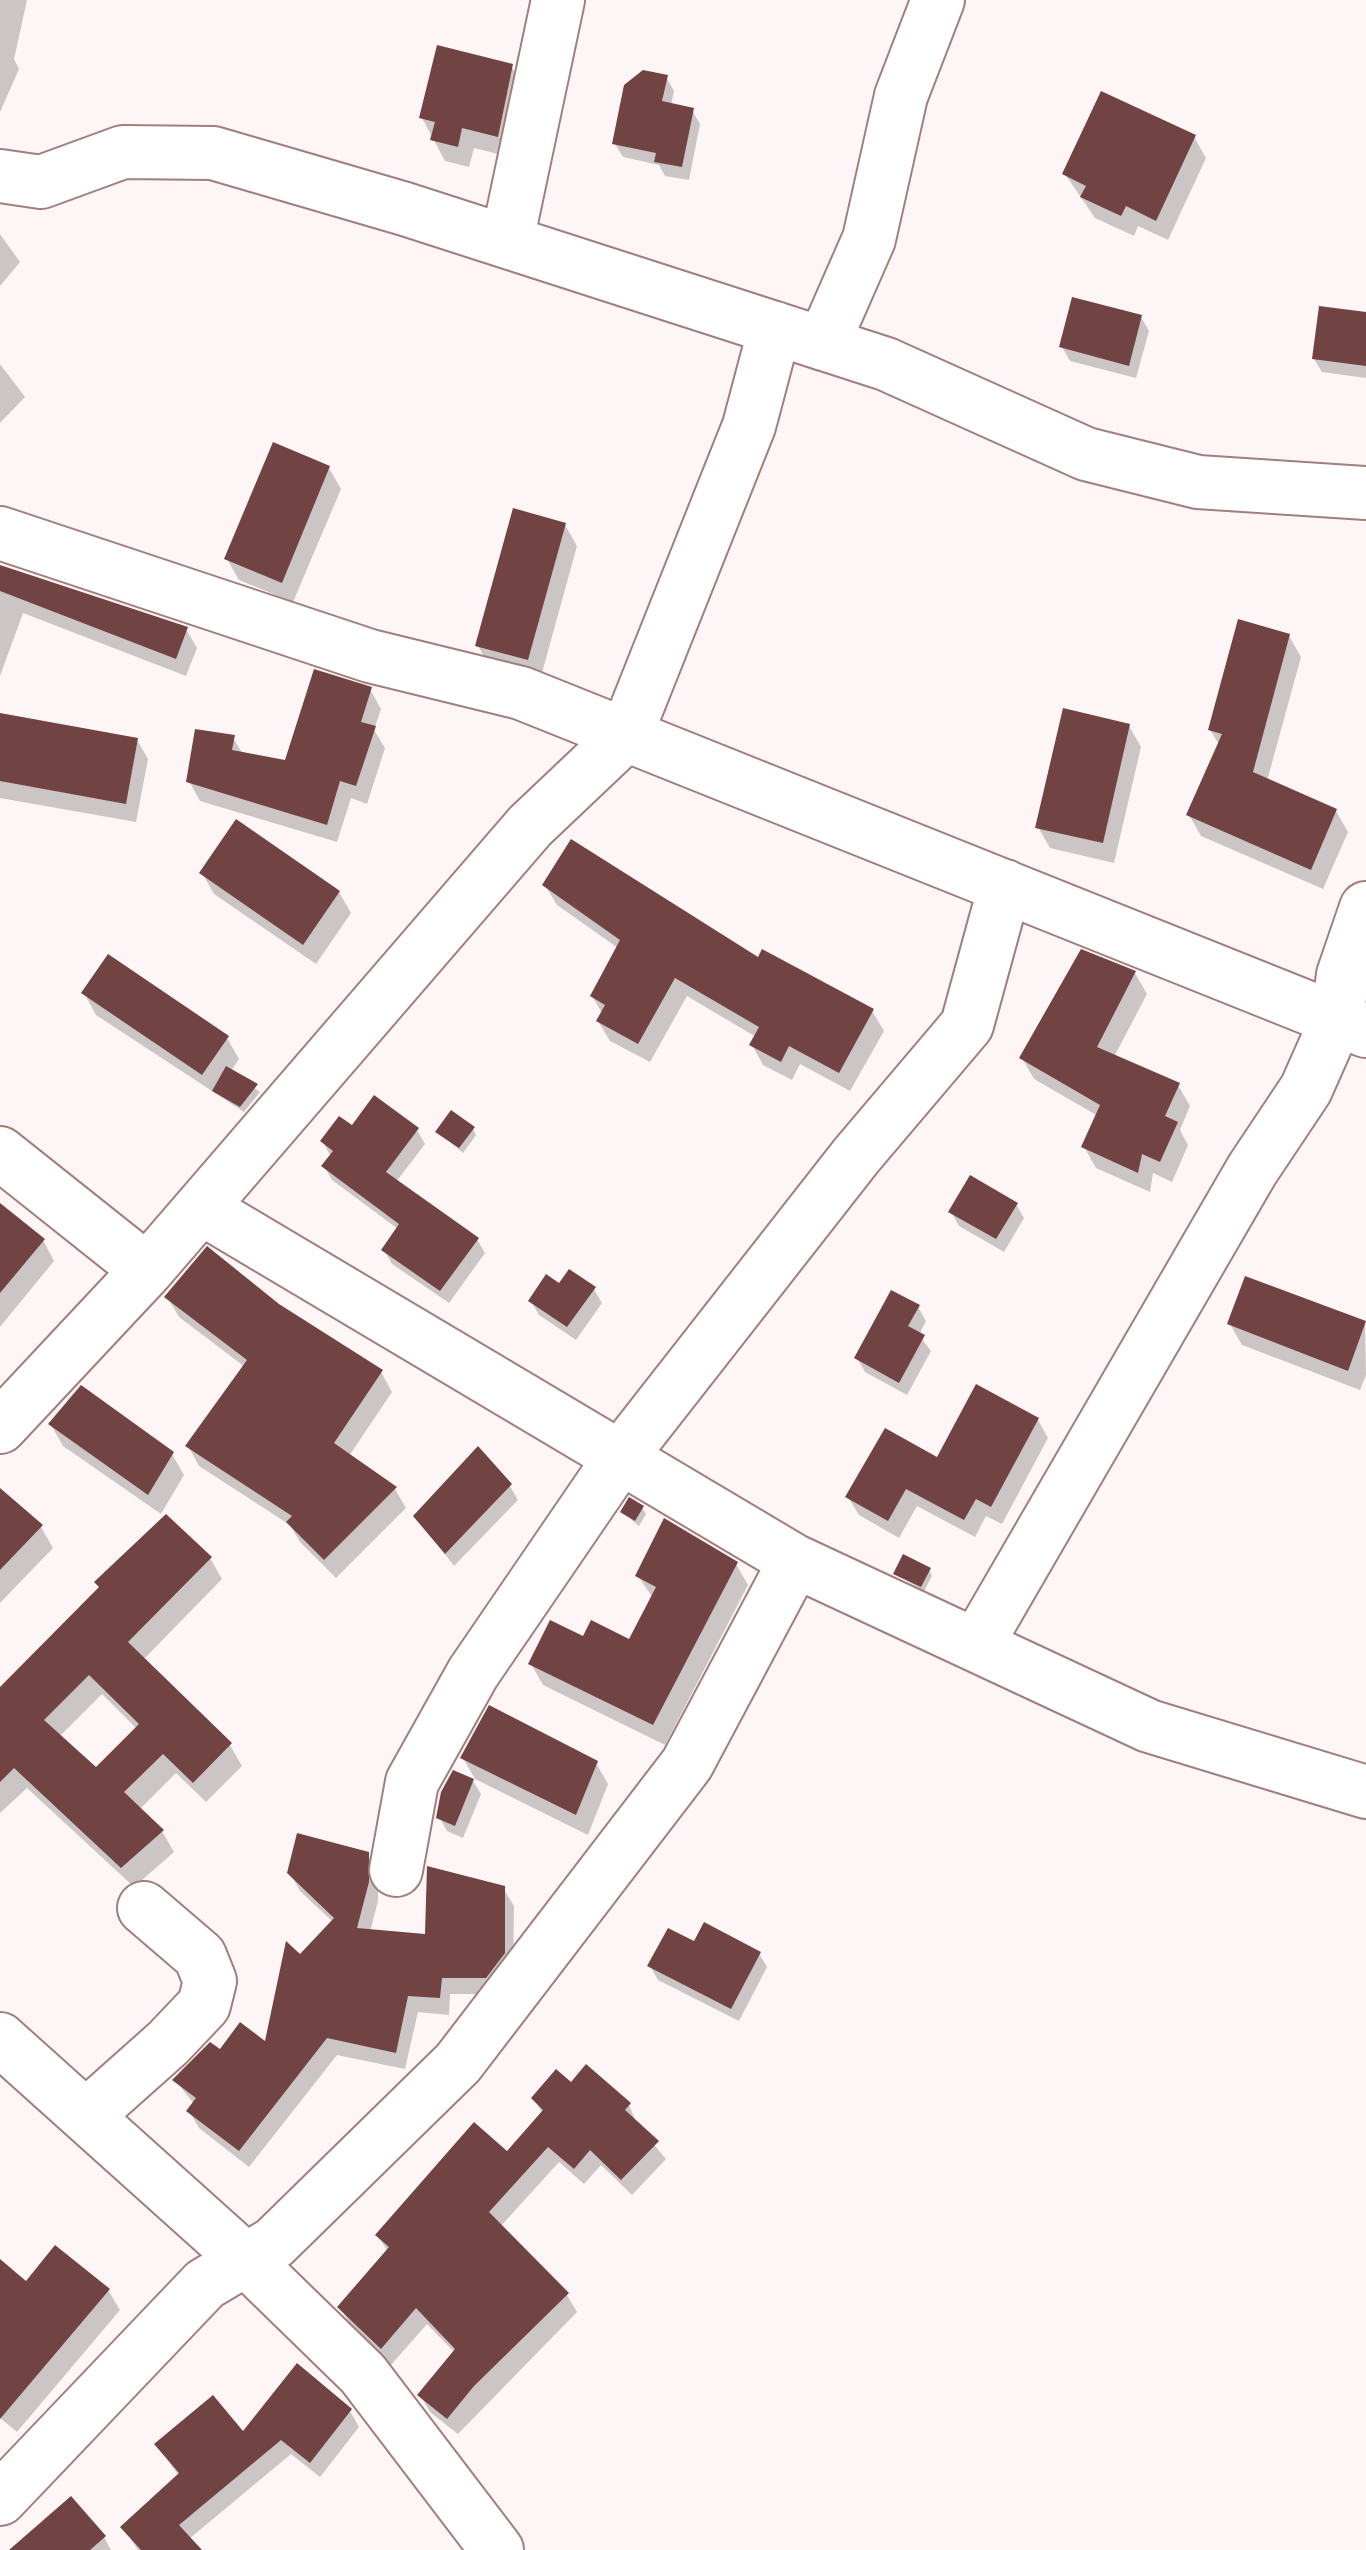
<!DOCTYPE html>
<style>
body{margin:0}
canvas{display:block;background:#fef6f6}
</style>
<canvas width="1366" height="2550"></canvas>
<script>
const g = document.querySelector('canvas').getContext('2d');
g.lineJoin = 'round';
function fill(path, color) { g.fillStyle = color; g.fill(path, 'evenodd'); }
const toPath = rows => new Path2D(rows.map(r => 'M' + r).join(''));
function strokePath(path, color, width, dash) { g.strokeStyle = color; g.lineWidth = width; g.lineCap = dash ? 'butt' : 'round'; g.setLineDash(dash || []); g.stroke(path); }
fill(toPath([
 [0,0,27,0,14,59,19,69,0,112],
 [511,66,524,87,510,157,474,148,469,167,445,161,422,118],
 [666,77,674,91,671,106,692,110,700,124,689,180,665,176,659,165,623,157,615,144],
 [1194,137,1206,158,1168,240,1138,226,1134,236,1095,218,1065,174],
 [0,234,20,262,0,286],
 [1366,315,1366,378,1322,372,1314,359],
 [1141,317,1149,331,1136,378,1070,361,1062,347],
 [0,364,25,397,0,423],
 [329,468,341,489,293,602,239,580,227,559],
 [565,525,577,546,540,680,490,667,478,646],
 [0,567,186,629,197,648,186,676,23,613,0,676],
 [1289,636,1301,657,1267,781,1336,811,1348,832,1323,889,1201,836,1189,815,1220,746,1210,730],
 [370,689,381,709,374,730,385,748,367,804,351,798,337,842,200,801,189,781,233,738,243,754,287,763],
 [0,715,137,740,148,759,136,822,0,798],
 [1129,726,1141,747,1114,863,1050,848,1038,827],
 [202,873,339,892,351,913,316,964,214,894],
 [545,885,759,961,872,1011,884,1031,850,1091,800,1064,792,1080,763,1065,752,1045,756,1037,687,996,650,1062,610,1041,598,1021,602,1013,592,996,618,948,557,905],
 [1135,973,1147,994,1114,1057,1178,1085,1190,1106,1180,1130,1188,1145,1172,1182,1153,1173,1150,1192,1096,1168,1084,1147,1098,1116,1034,1079,1022,1058],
 [84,993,227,1038,239,1059,231,1071,260,1092,244,1112,96,1015],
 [352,1129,417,1130,425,1144,396,1182,477,1239,485,1253,449,1303,392,1264,384,1250,398,1229,332,1180,324,1166,331,1157,323,1142],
 [473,1129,476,1135,463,1153,438,1132],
 [1016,1204,1024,1218,1004,1252,959,1226,951,1212],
 [0,1206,43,1240,54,1261,0,1327],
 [1247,1279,1365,1323,1366,1375,1360,1390,1242,1345,1230,1324],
 [560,1286,594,1289,602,1303,576,1340,539,1315,531,1301],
 [167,1297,278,1306,381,1372,392,1392,349,1456,395,1489,406,1508,336,1578,300,1542,290,1525,199,1466,188,1446,245,1367,179,1317],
 [918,1307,926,1321,919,1335,931,1351,907,1395,865,1372,857,1358],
 [1038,1420,1048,1438,1002,1524,986,1516,975,1537,917,1506,899,1538,859,1515,848,1497],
 [51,1425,172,1454,184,1475,161,1514,63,1446],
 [510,1486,518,1500,454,1566,416,1516],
 [0,1491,41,1527,53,1548,0,1603],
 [642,1508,646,1514,639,1526,622,1512],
 [210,1558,222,1579,143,1660,230,1745,242,1766,206,1802,176,1773,139,1810,162,1831,174,1852,134,1887,27,1788,0,1813,0,1689,101,1589],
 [102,1694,137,1729,96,1771,59,1737],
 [736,1564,748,1585,665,1745,543,1685,531,1664,584,1640,630,1642,653,1598,638,1576],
 [929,1569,932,1576,924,1591,896,1574],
 [463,1758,596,1763,608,1784,588,1835,475,1779],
 [473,1781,481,1794,463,1838,447,1831,439,1817],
 [367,1854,378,1872,378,1901,370,1932,427,1937,503,1888,514,1906,513,1971,496,1994,450,1994,449,2015,418,2012,405,2069,337,2055,249,2167,199,2128,189,2111,194,2104,175,2080,220,2052,267,2046,301,1957,333,1922,300,1891,290,1873],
 [759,1953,767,1967,739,2021,658,1980,650,1966],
 [571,2085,629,2105,637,2124,666,2159,632,2195,601,2165,584,2184,559,2162,500,2227,567,2295,577,2312,458,2434,430,2412,420,2395,455,2353,427,2324,391,2365,350,2324,340,2307,388,2252,378,2236,507,2155,543,2114,534,2099],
 [0,2275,26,2285,108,2290,120,2310,17,2432,0,2418],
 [350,2411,359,2427,320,2477,291,2454,189,2539,199,2550,138,2550,123,2527,179,2476,157,2445,243,2435],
 [104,2537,111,2550,31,2550]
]), '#0003');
fill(toPath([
 [437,45,513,64,498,137,462,128,458,147,430,140,435,122,419,118],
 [643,70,668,75,662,101,694,108,682,167,654,162,656,153,612,144,624,85],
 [1101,91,1196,135,1156,221,1126,206,1121,216,1080,197,1086,186,1062,174],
 [1072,297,1142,315,1129,366,1059,347],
 [1319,306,1366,312,1366,366,1312,359],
 [273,442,330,466,282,583,224,559],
 [513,508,566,523,528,660,475,646],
 [0,565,188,627,176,659,0,591],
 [1238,619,1290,634,1253,772,1337,809,1311,870,1186,815,1222,734,1208,730],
 [314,669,372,687,361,722,376,726,356,786,340,781,327,825,186,782,195,729,235,735,232,750,285,760],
 [1063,708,1130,724,1103,843,1035,828],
 [0,713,138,738,126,804,0,781],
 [236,819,340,891,303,945,199,873],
 [571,839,758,957,762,949,874,1009,839,1073,789,1046,781,1062,749,1045,759,1027,675,978,638,1044,596,1021,605,1005,590,996,620,940,542,885],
 [1081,949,1136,971,1097,1047,1180,1083,1165,1116,1178,1122,1160,1162,1142,1154,1138,1173,1081,1147,1100,1105,1019,1058],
 [108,954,229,1036,202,1075,81,993],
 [226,1066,258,1084,240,1107,212,1091],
 [374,1095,419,1128,386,1172,479,1238,440,1291,381,1250,399,1224,321,1166,333,1151,320,1141,339,1116,352,1125],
 [451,1110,475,1127,459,1148,435,1132],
 [970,1175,1018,1203,996,1239,948,1212],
 [0,1203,45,1239,0,1293],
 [207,1246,279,1304,383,1370,334,1443,397,1487,324,1560,286,1522,292,1516,185,1446,247,1360,164,1297],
 [569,1269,596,1287,567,1327,528,1301,546,1274,559,1283],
 [1245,1276,1366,1321,1348,1371,1227,1324],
 [891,1290,920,1305,908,1326,925,1335,899,1383,854,1358],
 [976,1384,1039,1418,991,1507,976,1499,964,1520,906,1489,888,1521,845,1497,885,1428,937,1457],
 [81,1385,174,1452,148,1495,48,1424],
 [478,1446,512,1484,445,1554,413,1516],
 [0,1488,43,1525,0,1570],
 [629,1497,644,1506,635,1521,620,1512],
 [166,1514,212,1557,128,1642,232,1743,193,1783,163,1754,124,1792,164,1830,121,1868,14,1768,0,1782,0,1687,99,1587,94,1582],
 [89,1675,139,1724,96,1767,44,1720],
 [664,1518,738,1562,653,1725,528,1664,550,1620,583,1636,591,1620,629,1639,656,1587,635,1576],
 [903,1554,931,1568,921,1587,893,1574],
 [489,1705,598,1761,576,1815,460,1758],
 [453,1770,474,1779,455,1826,436,1818,441,1792],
 [297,1833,369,1852,369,1882,357,1928,425,1934,427,1866,505,1886,505,1953,486,1978,442,1978,440,1998,408,1996,396,2053,327,2038,239,2151,186,2111,196,2098,172,2080,210,2042,220,2049,240,2022,265,2041,286,1941,300,1954,334,1918,287,1873],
 [704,1922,761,1952,731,2009,647,1966,668,1928,694,1941],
 [586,2064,631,2103,625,2110,659,2141,621,2180,590,2150,574,2169,548,2147,489,2212,569,2293,474,2386,447,2419,417,2395,455,2349,416,2308,381,2349,337,2307,389,2247,375,2235,474,2122,507,2151,543,2110,531,2098,556,2069,571,2082],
 [55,2245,110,2289,0,2419,0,2259,26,2281],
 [297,2363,352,2409,310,2463,281,2440,179,2525,202,2550,141,2550,120,2527,179,2473,154,2444,213,2395,243,2431],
 [71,2496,106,2536,90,2550,9,2550]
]), '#714342');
const minor = toPath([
 [0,176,41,182,123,152,213,153,405,209,886,364,1086,454,1198,482,1366,493],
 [507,241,558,0],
 [823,344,869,239,901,96,938,0],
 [0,533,370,656,521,693,1366,1031],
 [0,1153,147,1270],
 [201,1208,795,1561,1149,1726,1366,1792],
 [0,1427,147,1270,530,826,626,735,749,426,775,328],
 [977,1644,1252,1170,1306,1089,1337,1019,1343,975,1366,908],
 [396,1870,412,1782,473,1673,622,1455,856,1156,967,1025,1005,886],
 [0,2039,246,2260,363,2374,497,2550],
 [86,2116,168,2043,204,2005,210,1981,200,1956,144,1908],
 [0,2499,205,2284,274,2243,458,2063,687,1764,795,1561]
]);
strokePath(minor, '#a07f7d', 56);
strokePath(minor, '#fff', 52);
</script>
